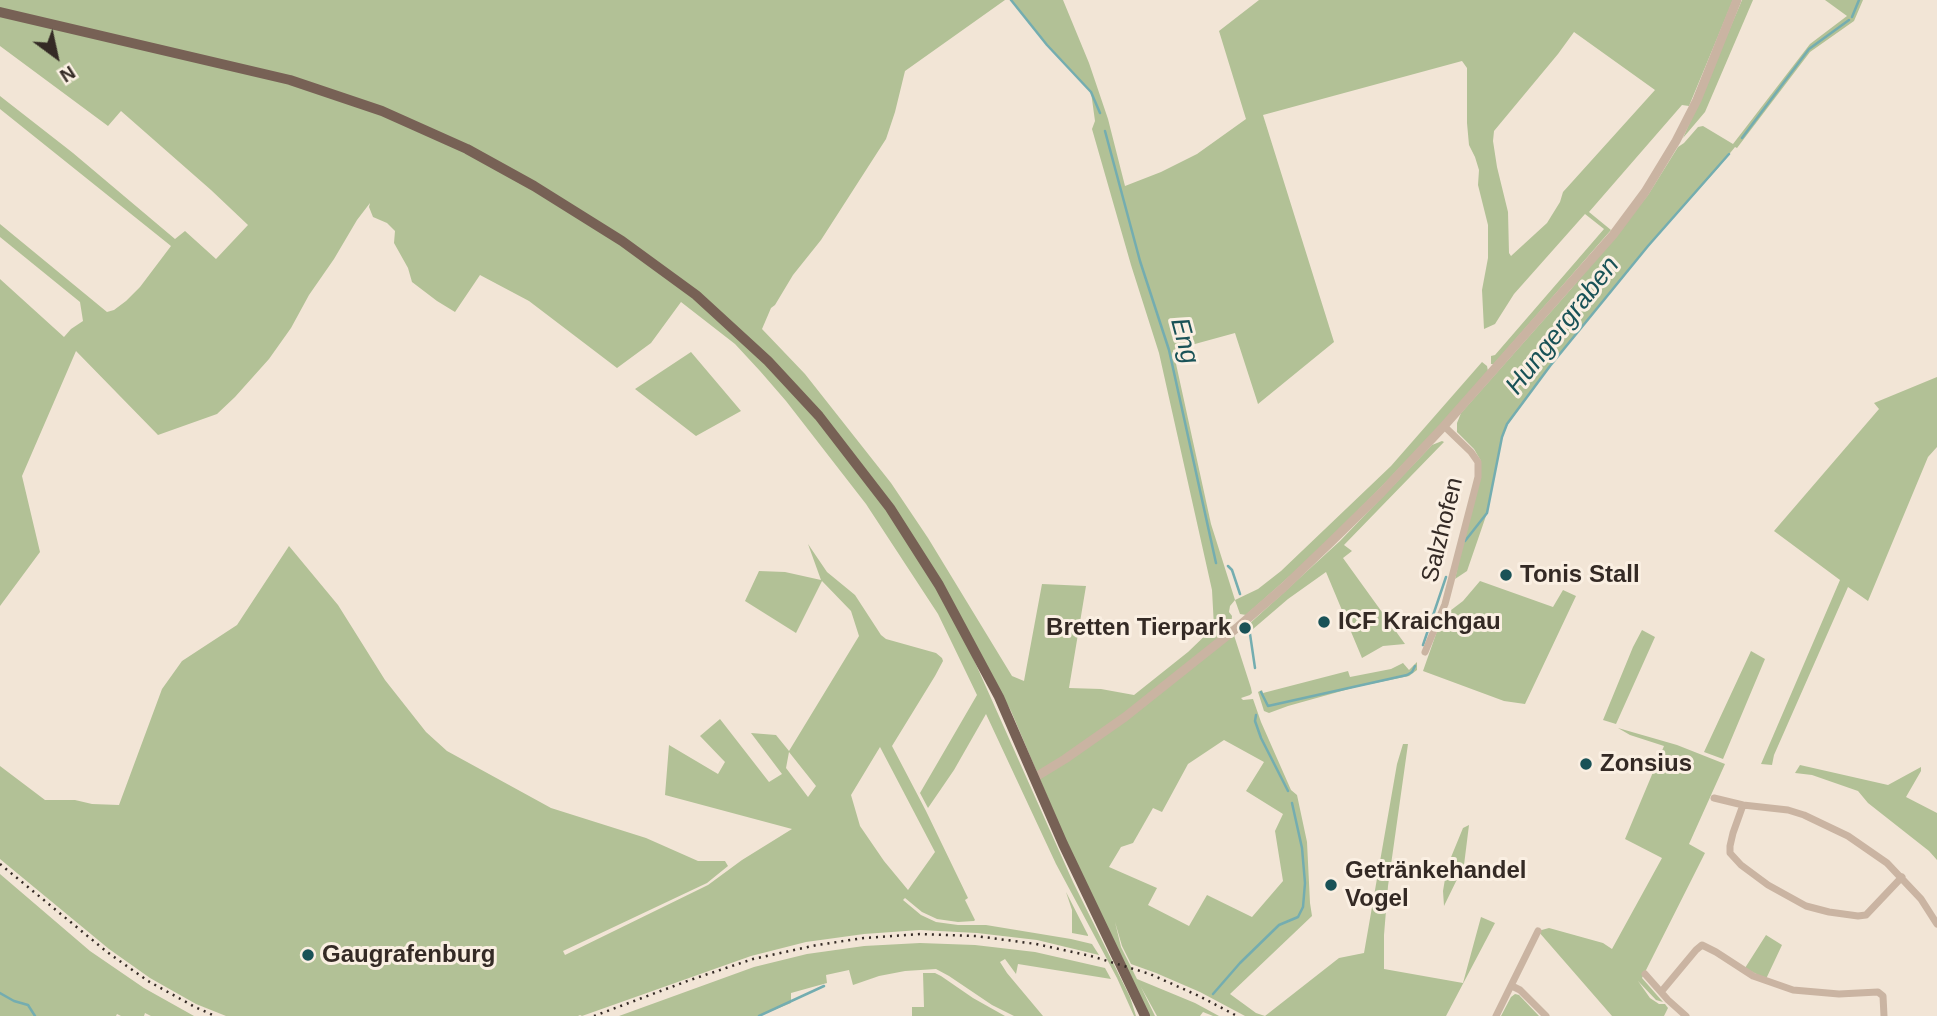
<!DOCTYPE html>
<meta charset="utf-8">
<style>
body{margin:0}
#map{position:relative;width:1937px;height:1016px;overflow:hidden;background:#f2e5d6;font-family:Helvetica,sans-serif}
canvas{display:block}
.north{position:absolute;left:21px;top:21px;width:70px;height:70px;-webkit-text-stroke:5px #faefe2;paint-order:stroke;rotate:147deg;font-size:19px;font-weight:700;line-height:28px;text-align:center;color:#342a25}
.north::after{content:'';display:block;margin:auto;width:24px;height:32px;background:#342a25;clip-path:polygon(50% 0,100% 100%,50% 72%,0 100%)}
</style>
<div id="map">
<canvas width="1937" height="1016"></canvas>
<div class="north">N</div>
</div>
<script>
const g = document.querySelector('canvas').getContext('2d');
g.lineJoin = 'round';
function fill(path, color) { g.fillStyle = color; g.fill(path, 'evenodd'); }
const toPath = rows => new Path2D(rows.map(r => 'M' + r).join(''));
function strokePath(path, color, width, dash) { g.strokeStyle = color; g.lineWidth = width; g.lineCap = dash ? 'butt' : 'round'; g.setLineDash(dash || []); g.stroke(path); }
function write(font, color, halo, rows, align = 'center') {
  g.font = font + ' Helvetica,sans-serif'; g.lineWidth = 6; g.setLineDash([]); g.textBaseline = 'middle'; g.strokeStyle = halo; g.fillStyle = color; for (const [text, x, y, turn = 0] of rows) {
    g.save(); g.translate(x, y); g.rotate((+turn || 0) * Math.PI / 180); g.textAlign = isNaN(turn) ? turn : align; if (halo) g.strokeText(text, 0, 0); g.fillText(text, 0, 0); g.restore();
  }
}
fill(toPath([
 [0,0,1005,0,905,71,895,112,886,139,821,240,793,275,775,305,771,308,762,329,805,374,891,483,928,538,1012,676,1024,681,1042,584,1086,586,1069,688,1101,689,1134,695,1188,652,1214,627,1212,590,1159,353,1131,265,1092,129,1095,121,1091,92,1047,45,1011,0,1063,0,1089,63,1108,119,1125,186,1161,172,1197,154,1246,119,1219,31,1259,0,1733,0,1689,106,1682,105,1589,212,1611,230,1494,364,1491,364,1491,356,1495,355,1604,229,1585,214,1514,294,1495,324,1484,329,1482,290,1488,258,1488,225,1478,185,1479,170,1475,157,1469,145,1467,123,1467,68,1462,61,1263,115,1334,342,1258,404,1235,333,1173,350,1211,524,1235,600,1258,589,1281,571,1391,466,1482,362,1487,366,1488,371,1440,426,1328,542,1246,615,1240,614,1235,600,1230,606,1229,612,1232,616,1231,626,1251,688,1252,693,1250,695,1241,698,1243,700,1253,699,1261,722,1291,790,1297,795,1307,842,1310,903,1312,916,1230,994,1256,1013,1265,1016,1339,958,1364,953,1397,764,1403,744,1408,744,1388,886,1384,935,1384,969,1463,983,1481,917,1495,923,1446,1016,1245,1016,1200,992,1156,973,1131,964,1122,946,1115,922,1121,947,1137,979,1195,1003,1219,1016,1213,1016,1203,1012,1200,1016,1157,1016,1141,987,1155,1016,1145,1016,1067,843,1011,711,945,595,1073,882,1130,997,1136,1016,1134,1016,1117,978,1056,864,986,714,954,770,928,808,920,793,977,695,938,614,866,504,786,401,760,371,735,344,681,302,651,343,617,368,529,301,480,275,455,312,437,301,412,282,408,268,394,243,395,231,387,223,373,217,369,207,370,203,357,220,334,259,309,295,291,328,269,359,235,397,217,414,158,435,76,351,22,476,40,552,0,606,0,279,64,337,71,329,83,321,80,302,0,237,0,224,107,312,114,310,126,301,140,287,171,246,0,109,0,96,73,153,175,239,185,231,216,259,248,225,211,190,121,111,108,126,0,46],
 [1574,32,1655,90,1563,192,1560,202,1547,223,1511,256,1509,253,1508,212,1497,167,1493,141,1494,131,1558,54],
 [1224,740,1264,762,1246,791,1283,814,1275,831,1283,881,1252,917,1207,895,1189,926,1148,905,1157,888,1109,867,1121,847,1133,843,1153,808,1162,812,1188,764],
 [1742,0,1753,0,1705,112,1683,138],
 [1825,0,1863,0,1854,21,1810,52,1737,148,1735,147,1718,168,1648,246,1550,366,1508,424,1502,437,1487,513,1467,571,1455,579,1481,461,1474,449,1457,432,1457,423,1461,413,1571,289,1648,195,1678,147,1684,143,1698,127,1703,126,1733,144,1810,44,1847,16],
 [691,352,741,411,696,436,635,389],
 [1937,377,1937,447,1928,457,1868,601,1848,587,1774,755,1772,765,1761,764,1840,580,1774,531,1879,409,1874,403],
 [1442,441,1444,442,1344,545,1352,551,1343,558,1405,644,1383,646,1362,658,1326,572,1288,599,1246,635,1244,633,1247,626,1340,541,1432,445],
 [808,544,827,572,855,595,881,635,886,639,936,653,942,658,943,661,935,676,892,746,926,811,968,898,965,900,975,920,974,921,958,922,937,919,922,912,905,898,903,900,921,915,936,922,958,925,986,925,1071,939,1092,944,1099,955,1037,940,977,933,920,930,864,934,806,942,751,956,582,1016,580,1015,578,1016,226,1016,196,1004,150,978,109,949,0,859,0,766,45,800,75,800,92,804,119,805,162,689,182,661,237,625,289,546,338,605,385,680,426,732,447,751,551,808,646,838,698,861,725,861,728,866,707,883,563,951,565,955,708,885,742,860,792,829,665,795,669,745,718,774,725,762,700,736,720,719,769,782,782,774,751,733,776,735,789,751,859,636,851,611,822,581,796,633,745,601,759,571,785,572,821,580],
 [880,747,935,852,908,890,884,861,860,826,851,795],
 [789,752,816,786,808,797,786,768],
 [1480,581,1553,607,1563,590,1576,596,1525,704,1504,701,1423,671,1442,617,1463,601],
 [1642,630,1655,637,1616,724,1603,720,1633,647],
 [1751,651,1765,659,1723,759,1704,752],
 [1417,662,1417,670,1409,676,1356,687,1288,706,1269,713,1264,711,1258,692,1262,690,1263,693,1348,671,1350,677,1391,669,1403,663,1409,670],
 [1618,728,1677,745,1725,764,1689,844,1705,853,1642,978,1663,1002,1656,1000,1638,981,1650,998,1659,1004,1665,1004,1668,1008,1664,1016,1612,1016,1538,931,1549,928,1603,943,1612,949,1662,858,1625,839,1664,746,1630,735],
 [1800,765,1888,785,1921,767,1921,771,1906,797,1937,813,1937,860,1929,851,1868,803,1858,791,1812,775,1795,773],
 [1469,825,1464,865,1444,906,1443,891,1447,867,1463,828],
 [0,874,90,951,144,988,194,1016,151,1016,145,1013,144,1016,121,1016,117,1014,116,1016,0,1016],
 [1066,892,1088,935,1088,936,1072,933,1072,910],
 [1766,935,1782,945,1766,979,1745,968],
 [920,943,975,945,1035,952,1105,968,1111,979,1018,964,1016,974,1005,959,1000,962,1007,973,1043,1016,1014,1016,992,1005,949,976,936,969,905,971,879,976,853,985,849,970,826,975,827,983,791,993,791,1003,759,1016,619,1016,754,967,807,954,864,946],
 [923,973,935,973,941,976,973,998,1005,1016,912,1016,912,1007,924,1007],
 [1515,994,1519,995,1539,1016,1501,1016,1511,997]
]), '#b2c196');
strokePath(toPath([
 [1011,0,1047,45,1091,92,1100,113],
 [1852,17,1859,0],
 [1105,131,1140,261,1169,350,1216,563],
 [1742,138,1809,49,1849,20],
 [1465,541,1487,513,1502,437,1507,424,1550,366,1648,246,1729,154],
 [1228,566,1232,570,1240,594],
 [1250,634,1255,668],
 [1423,645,1446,577],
 [1261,692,1268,706,1407,675,1412,672,1415,666],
 [1256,715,1255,721,1261,738,1288,791],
 [0,993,14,1001,28,1005,35,1016],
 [1213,994,1240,963,1279,925,1298,917,1303,907,1305,883,1302,848,1292,803],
 [759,1016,824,986]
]), '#74adb0', 2.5);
strokePath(toPath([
 [1425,652,1445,604,1478,477,1478,462,1471,452,1444,426],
 [1714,798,1743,805,1788,810,1804,815,1848,836,1887,863,1921,899,1937,924],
 [1743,805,1733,833,1730,846,1730,853,1741,865,1768,885,1806,906,1829,912,1858,916,1866,915,1902,877],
 [1645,974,1668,1000,1686,1016],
 [1512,986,1520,990,1546,1016],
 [1661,992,1696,950,1702,945,1716,952,1753,976,1793,990,1839,994,1878,992,1883,996,1884,1016],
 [1496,1016,1538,931]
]), '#cab4a2', 7);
strokePath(toPath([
 [1034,778,1065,759,1125,717,1238,627,1284,587,1332,541,1382,492,1444,426,1613,235,1645,192,1676,141,1697,100,1737,0]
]), '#cab4a2', 9);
strokePath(toPath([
 [0,12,290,80,382,111,467,149,534,186,622,241,696,295,768,361,819,416,890,508,939,585,999,697,1063,844,1145,1016]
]), '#776155', 10);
strokePath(toPath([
 [0,864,107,952,148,981,195,1007,215,1016],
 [594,1016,690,980,753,959,817,945,864,938,920,934,976,936,1036,944,1091,956,1150,974,1199,996,1237,1016]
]), '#342a25', 2.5, [2, 5]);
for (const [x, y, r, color] of [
 [1506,575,7,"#195257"],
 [1324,622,7,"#195257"],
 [1245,628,7,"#195257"],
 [1586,764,7,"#195257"],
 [1331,885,7,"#195257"],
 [308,955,7,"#195257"]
]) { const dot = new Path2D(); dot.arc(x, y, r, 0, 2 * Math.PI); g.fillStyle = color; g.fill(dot); strokePath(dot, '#faefe2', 2.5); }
write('24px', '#342a25', '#faefe2', [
 ["Salzhofen",1443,530,-76]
]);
write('bold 24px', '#342a25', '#faefe2', [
 ["Tonis Stall",1520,575],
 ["ICF Kraichgau",1338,622],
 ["Bretten Tierpark",1231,628,"right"],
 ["Zonsius",1600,764],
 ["Getränkehandel",1345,871],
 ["Vogel",1345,899],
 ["Gaugrafenburg",322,955]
], 'left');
write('italic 26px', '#195257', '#faefe2', [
 ["Hungergraben",1563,326,-52],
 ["Eng",1184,341,75]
]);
</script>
